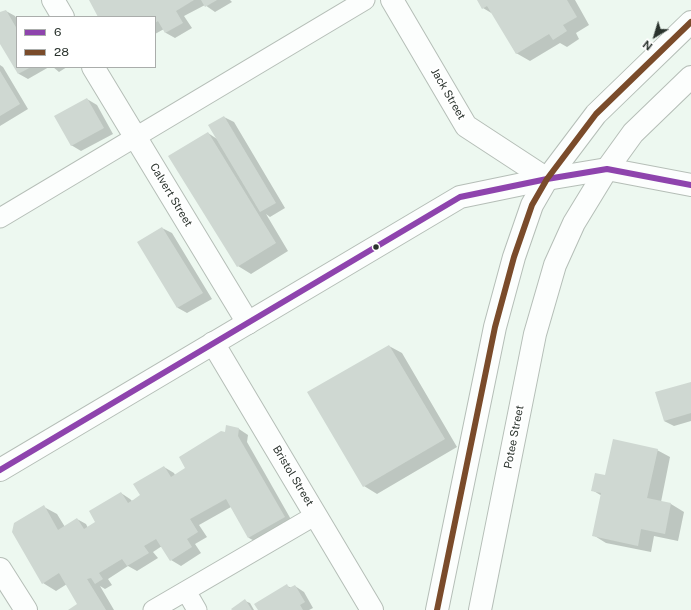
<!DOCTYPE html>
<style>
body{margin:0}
#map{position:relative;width:691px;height:610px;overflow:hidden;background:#edf8f0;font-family:"Public Sans",sans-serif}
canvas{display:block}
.legend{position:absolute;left:16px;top:16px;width:140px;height:52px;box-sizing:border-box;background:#fff;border:1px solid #aaadab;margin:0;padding:5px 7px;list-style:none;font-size:12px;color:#2a332d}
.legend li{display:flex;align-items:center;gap:8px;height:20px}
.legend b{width:20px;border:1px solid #aaadab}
.north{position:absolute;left:635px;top:16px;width:40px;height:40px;-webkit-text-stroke:3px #fff;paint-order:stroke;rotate:218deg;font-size:11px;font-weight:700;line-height:16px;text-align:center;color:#2a332d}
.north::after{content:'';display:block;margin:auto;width:14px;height:18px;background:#2a332d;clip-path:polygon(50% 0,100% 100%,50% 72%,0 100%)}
</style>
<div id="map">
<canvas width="691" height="610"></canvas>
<ul class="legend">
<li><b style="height:5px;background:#8e44ad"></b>6</li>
<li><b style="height:5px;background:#7a4b2a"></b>28</li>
</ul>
<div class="north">N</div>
</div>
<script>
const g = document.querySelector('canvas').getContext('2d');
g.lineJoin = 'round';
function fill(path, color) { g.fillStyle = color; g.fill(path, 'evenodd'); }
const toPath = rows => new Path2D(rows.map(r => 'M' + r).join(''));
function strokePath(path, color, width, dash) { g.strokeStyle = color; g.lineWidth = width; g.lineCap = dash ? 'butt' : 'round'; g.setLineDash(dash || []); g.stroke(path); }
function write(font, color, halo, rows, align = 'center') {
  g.font = font + ' "Public Sans",sans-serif'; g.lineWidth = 4; g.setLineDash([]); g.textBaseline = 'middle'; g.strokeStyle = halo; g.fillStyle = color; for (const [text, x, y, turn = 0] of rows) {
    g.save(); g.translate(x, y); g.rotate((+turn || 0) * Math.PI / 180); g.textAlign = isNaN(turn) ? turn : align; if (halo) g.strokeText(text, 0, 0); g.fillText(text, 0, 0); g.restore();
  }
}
fill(toPath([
 [90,0,230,0,232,2,215,12,205,5,184,16,192,28,175,38,166,33,164,29,155,34,155,17,99,17],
 [478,0,575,0,589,25,576,33,579,39,567,47,560,43,530,61,516,53,493,14,483,8],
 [6,11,15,16,17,19,17,67,49,67,28,79,19,74,0,42,0,14],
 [0,65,3,67,28,109,0,126],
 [53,67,67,67,59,72],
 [87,99,97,105,113,134,81,151,71,145],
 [224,117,234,122,285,208,270,217,266,214,288,251,251,274,238,266,208,133,217,139],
 [162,228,172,233,212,299,187,313,178,308],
 [389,346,402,353,457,447,377,494,364,486],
 [691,383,691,421,674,426,664,421],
 [239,429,248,435,247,442,293,523,258,543,249,538,231,507,199,525,207,537,195,544,201,553,181,566,171,560,162,546,153,552,158,558,137,571,128,566,108,579,112,585,105,589,100,586,114,610,70,610,79,604,67,584,56,591,43,583,44,507,57,514,65,527,77,519,86,524,88,528,96,523,121,493,130,499,132,501,141,496,164,467,174,473,175,475,187,468,226,433],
 [657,450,670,457,661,502,671,504,684,512,678,541,654,536,651,552,606,543,593,535,602,496,592,490,606,476],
 [287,586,292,588,295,586,304,592,313,608,309,610,259,610],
 [245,601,250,603,254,610,233,610]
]), '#0003');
fill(toPath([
 [89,0,194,0,176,11,183,23,165,33,158,21,155,23,155,17,98,17],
 [201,0,217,0,205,7],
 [477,0,567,0,577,17,563,25,567,31,553,40,549,34,516,54,487,6,482,9],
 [6,10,17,29,17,67,31,67,18,74,0,44,0,12],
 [0,71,20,104,0,116],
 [87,98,104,128,71,146,54,116],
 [224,116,276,203,260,212,208,125],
 [208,132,276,243,237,267,168,156],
 [162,227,203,293,177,308,137,242],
 [389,345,445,439,363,487,307,392],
 [691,382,691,413,664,421,655,392],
 [226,425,239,428,238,436,285,517,248,538,226,499,190,519,198,532,187,539,192,547,170,561,156,539,144,546,149,553,127,566,122,559,99,573,103,579,95,584,91,578,87,579,106,610,68,610,77,604,59,573,42,584,12,532,14,523,44,505,58,530,77,518,84,529,95,522,89,511,121,492,128,503,133,500,140,495,133,484,164,466,171,477,185,468,179,457,221,431,225,432],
 [613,439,658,449,647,498,671,503,665,534,641,529,638,546,592,536,601,493,591,491,595,473,605,475],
 [287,584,289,588,295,585,298,590,305,602,300,605,303,610,258,610,254,604],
 [245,599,252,610,232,610,231,609]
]), '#cfd8d2');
const lane = toPath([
 [0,218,365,0],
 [186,591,197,610],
 [153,610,316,515]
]);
const street = toPath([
 [53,0,63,17],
 [392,0,466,126,547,179],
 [93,67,248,323],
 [213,343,372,610],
 [0,569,26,610]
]);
const secondary = toPath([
 [0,470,460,197,547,179,607,169,691,185]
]);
const primary = toPath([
 [437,610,495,327,514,257,532,205,547,179,596,114,691,22],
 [480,610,535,334,555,265,574,223,607,169,633,133,691,77]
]);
strokePath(lane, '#b5beb7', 21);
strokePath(street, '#b5beb7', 24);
strokePath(secondary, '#b5beb7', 24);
strokePath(primary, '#b5beb7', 24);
strokePath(lane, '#fcfefd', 19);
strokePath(street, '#fcfefd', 22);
strokePath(secondary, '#fcfefd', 22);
strokePath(primary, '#fcfefd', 22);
strokePath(toPath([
 [0,470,460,197,547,179,607,169,691,185]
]), '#8e44ad', 6);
strokePath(toPath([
 [437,610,495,327,514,257,532,205,547,179,596,114,691,22]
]), '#7a4b2a', 6);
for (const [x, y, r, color] of [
 [376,247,3.5,"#2a332d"]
]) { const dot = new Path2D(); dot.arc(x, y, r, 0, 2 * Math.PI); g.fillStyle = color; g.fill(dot); strokePath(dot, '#fff', 1.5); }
write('11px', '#2a332d', '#fff', [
 ["Jack Street",448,94,60],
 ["Calvert Street",171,195,59],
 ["Potee Street",514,437,-79],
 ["Bristol Street",293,476,59]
]);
</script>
